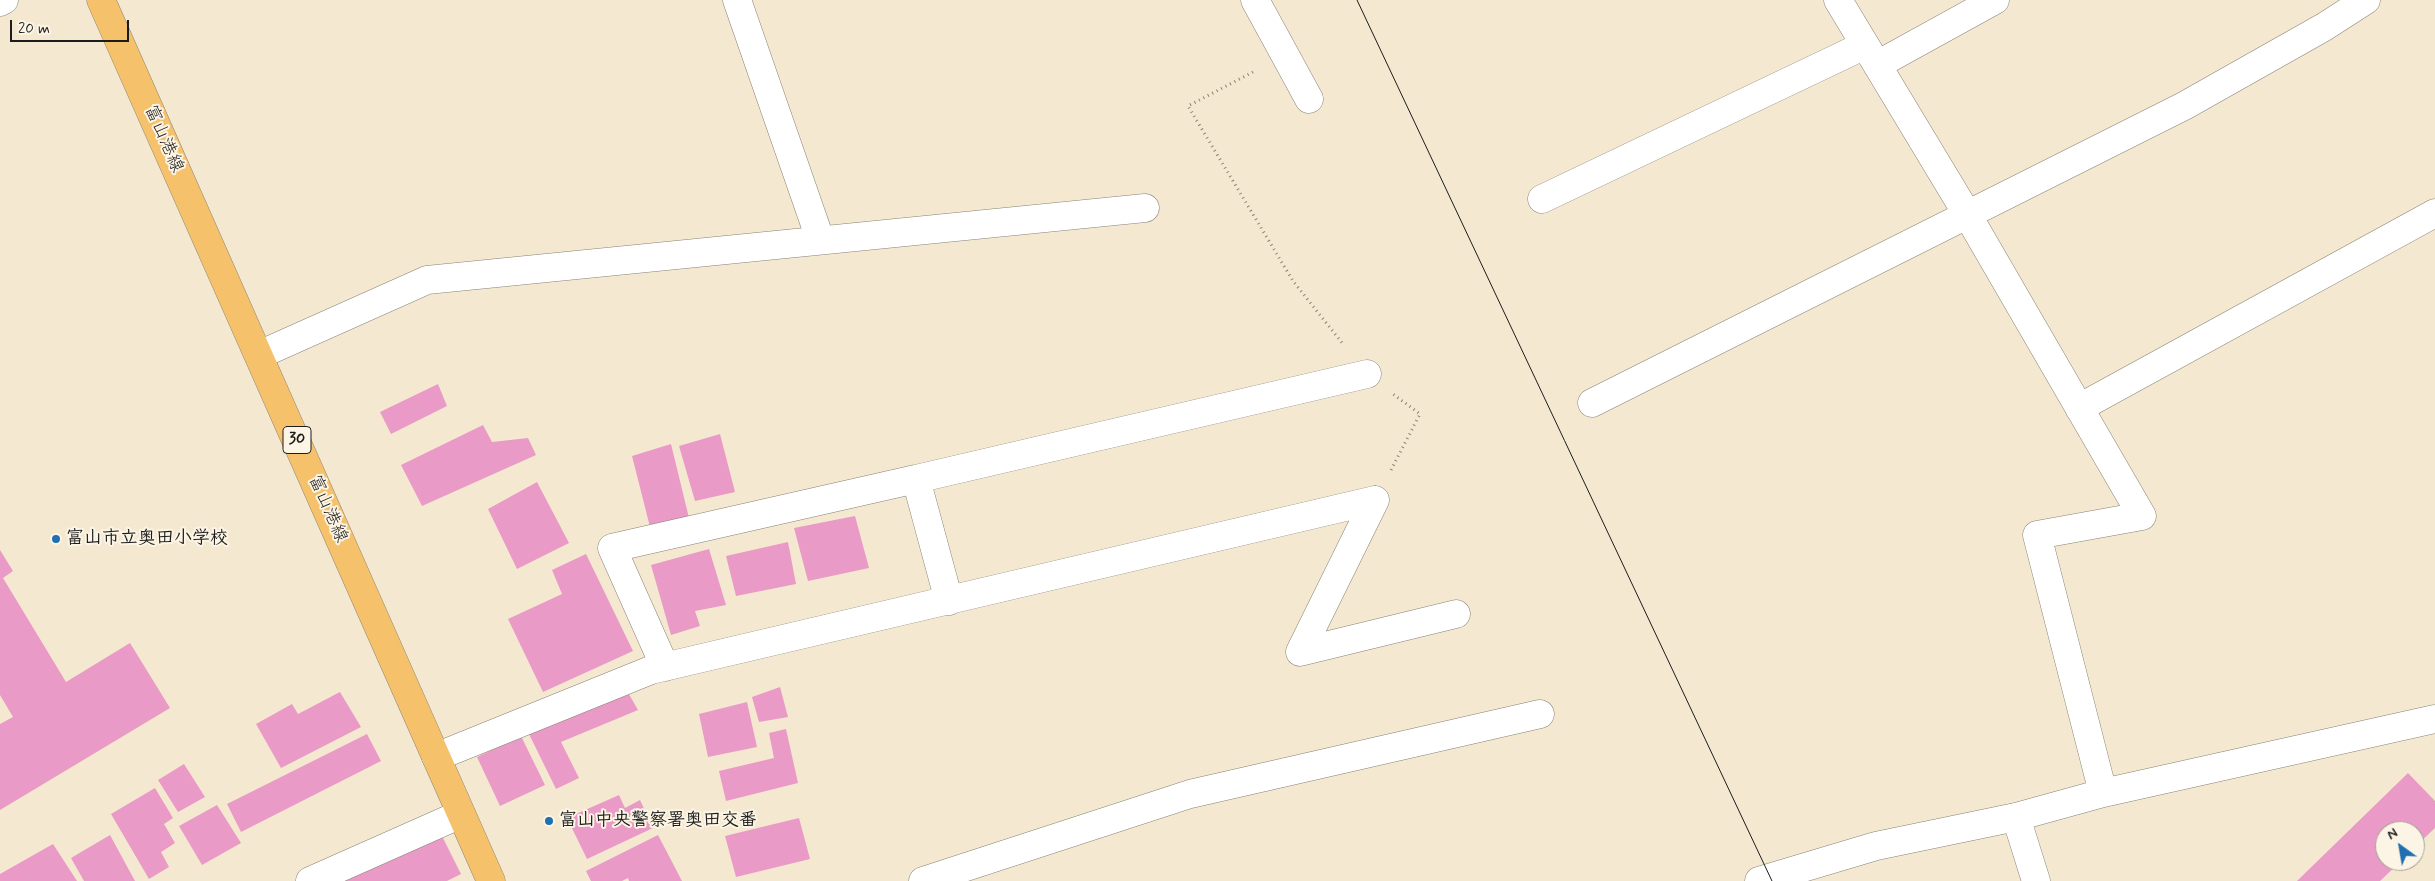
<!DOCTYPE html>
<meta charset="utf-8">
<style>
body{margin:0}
#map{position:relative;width:2435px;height:881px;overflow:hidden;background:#f4e9d0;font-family:Mynerve,sans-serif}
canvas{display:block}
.north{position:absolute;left:2375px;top:821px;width:50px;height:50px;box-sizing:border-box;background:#fcf5e5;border:1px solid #a29e95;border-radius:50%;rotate:328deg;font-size:14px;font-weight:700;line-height:20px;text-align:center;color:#1c1c1c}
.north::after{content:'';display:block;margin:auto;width:18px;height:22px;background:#1f6fb2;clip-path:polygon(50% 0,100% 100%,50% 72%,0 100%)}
.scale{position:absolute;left:10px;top:20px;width:119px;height:22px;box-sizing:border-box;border:2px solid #1c1c1c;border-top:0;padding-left:6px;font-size:15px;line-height:18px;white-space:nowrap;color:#1c1c1c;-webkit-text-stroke:4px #fcf5e5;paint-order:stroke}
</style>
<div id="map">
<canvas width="2435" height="881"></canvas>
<div class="north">N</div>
<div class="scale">20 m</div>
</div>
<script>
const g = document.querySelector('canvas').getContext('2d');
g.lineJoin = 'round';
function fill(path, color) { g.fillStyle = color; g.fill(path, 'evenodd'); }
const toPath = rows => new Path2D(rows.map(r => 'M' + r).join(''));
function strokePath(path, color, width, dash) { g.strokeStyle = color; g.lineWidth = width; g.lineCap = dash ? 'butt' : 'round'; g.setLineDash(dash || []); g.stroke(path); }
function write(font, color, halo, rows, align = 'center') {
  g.font = font + ' Mynerve,"Klee One",sans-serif'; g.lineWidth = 4; g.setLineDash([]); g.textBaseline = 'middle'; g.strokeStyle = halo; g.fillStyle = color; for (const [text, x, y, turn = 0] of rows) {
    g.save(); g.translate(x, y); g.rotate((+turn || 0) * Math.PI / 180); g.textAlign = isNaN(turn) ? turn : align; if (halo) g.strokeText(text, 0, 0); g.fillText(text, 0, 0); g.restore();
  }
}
fill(toPath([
 [438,384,447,406,391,434,380,412],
 [483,425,492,442,528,438,536,455,422,506,401,465],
 [720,434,735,492,695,501,679,446],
 [671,444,689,518,650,527,632,456],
 [537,482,569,543,517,569,488,509],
 [855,516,869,568,808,581,794,528],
 [788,542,796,584,736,596,726,556],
 [709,549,726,605,695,611,700,626,671,635,651,565],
 [0,550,13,571,3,578,66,682,130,643,170,708,0,810,0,724,13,717,0,695],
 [586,554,633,651,543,692,508,619,562,594,552,570],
 [780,687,788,717,759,722,752,697],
 [626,689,638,710,561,742,579,778,556,789,527,730],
 [340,692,361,727,281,768,256,724,292,704,298,714],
 [747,702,757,747,708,757,699,714],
 [786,729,798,783,726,801,719,771,774,758,769,733],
 [367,734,381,761,241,832,227,804],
 [521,736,545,785,500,806,477,757],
 [184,764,205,797,178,812,158,780],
 [2408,773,2435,801,2435,828,2415,847,2415,831,2385,831,2385,861,2401,861,2380,881,2297,881],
 [155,788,173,818,164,824,175,843,161,852,169,867,149,879,111,814],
 [619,795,625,808,640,800,653,828,587,859,567,818],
 [217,805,241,843,202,865,179,826],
 [799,818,810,859,736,877,725,836],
 [441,834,461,874,447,881,343,881],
 [110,835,135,881,84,881,71,858],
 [658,835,682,881,629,881,628,878,622,881,591,881,586,871],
 [53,844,77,881,0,881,0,874]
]), '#e99ac6');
const minor = toPath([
 [737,0,820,239],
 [1255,0,1309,99],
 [1838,0,1967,214,2142,516,2037,535,2103,793],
 [0,2,4,0],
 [1877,65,1995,0],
 [1542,199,1865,45],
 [259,355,427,280,1145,208],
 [1592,403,2184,106,2324,27,2366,0],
 [2079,408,2435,213],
 [1375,500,1300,652,1456,614],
 [949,601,916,479,1367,374],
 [665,667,612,548,916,479],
 [436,757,651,670,1375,500],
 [2016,817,2036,881],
 [310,881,461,814],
 [923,881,1190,794,1540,714],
 [1759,881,1876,846,2016,817,2103,793,2435,719]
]);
const major = toPath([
 [101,0,491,881]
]);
strokePath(minor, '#888276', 29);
strokePath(major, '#888276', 29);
strokePath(toPath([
 [1253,72,1188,106,1293,281,1343,344],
 [1391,470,1420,414,1393,394]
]), '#888276', 3, [1, 4]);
strokePath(minor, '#fff', 28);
strokePath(major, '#f5c16b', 28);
strokePath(toPath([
 [1357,0,1772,881]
]), '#1c1c1c', 1);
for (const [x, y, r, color] of [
 [56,539,5,"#1f6fb2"],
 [549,821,5,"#1f6fb2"]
]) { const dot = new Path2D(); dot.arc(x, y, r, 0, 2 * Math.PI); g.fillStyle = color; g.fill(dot); strokePath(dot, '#fcf5e5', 2); }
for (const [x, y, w] of [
 [297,440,28]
]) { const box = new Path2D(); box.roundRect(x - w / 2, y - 13.5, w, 27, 4); g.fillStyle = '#fcf5e5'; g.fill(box); strokePath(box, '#1c1c1c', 1); }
write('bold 16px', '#1c1c1c', null, [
 ["30",297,440]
]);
write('18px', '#1c1c1c', '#fcf5e5', [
 ["富山港線",163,139,66],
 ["富山港線",327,509,66]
]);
write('bold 18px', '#1c1c1c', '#fcf5e5', [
 ["富山市立奥田小学校",66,539],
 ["富山中央警察署奥田交番",559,821]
], 'left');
</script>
